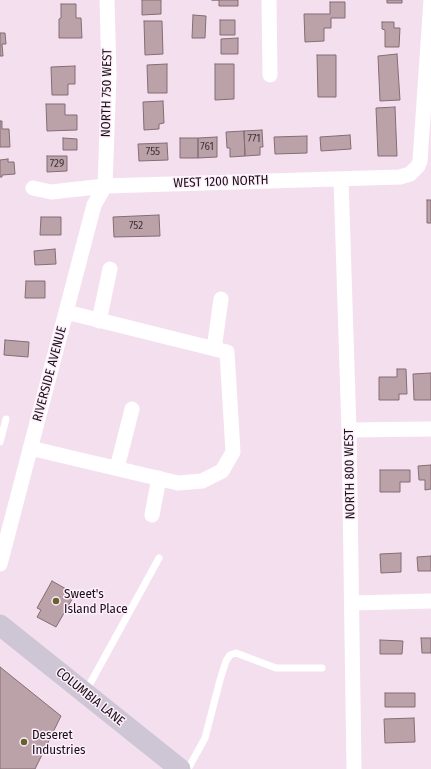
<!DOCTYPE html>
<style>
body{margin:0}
canvas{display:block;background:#f4dfef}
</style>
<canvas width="431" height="769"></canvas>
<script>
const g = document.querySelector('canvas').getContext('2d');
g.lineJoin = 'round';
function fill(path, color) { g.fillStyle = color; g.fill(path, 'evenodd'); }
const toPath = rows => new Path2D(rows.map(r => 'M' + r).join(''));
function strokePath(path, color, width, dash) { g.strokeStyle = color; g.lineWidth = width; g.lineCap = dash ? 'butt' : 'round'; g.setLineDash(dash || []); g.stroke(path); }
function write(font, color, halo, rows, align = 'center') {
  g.font = font + ' "Fira Sans Condensed",sans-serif'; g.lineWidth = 3; g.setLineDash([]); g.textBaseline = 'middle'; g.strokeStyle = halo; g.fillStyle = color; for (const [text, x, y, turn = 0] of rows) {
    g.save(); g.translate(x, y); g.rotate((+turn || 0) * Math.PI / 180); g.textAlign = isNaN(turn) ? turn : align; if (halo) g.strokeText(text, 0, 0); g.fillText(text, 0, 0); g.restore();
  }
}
const building = toPath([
 [142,0,161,0,161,14,142,15,142,0],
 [212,0,238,0,238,6,219,6,219,0,212,0],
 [387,0,402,0,402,3,387,3,387,0],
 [330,2,345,2,345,18,331,18,331,28,324,28,324,41,305,42,304,14,330,14,330,2],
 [61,4,76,4,76,18,81,18,82,38,59,38,59,19,61,18,61,4],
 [193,15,206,16,205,38,192,38,193,15],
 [220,20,235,20,235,35,220,35,220,20],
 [144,21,162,21,163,54,145,55,144,21],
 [382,22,394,22,394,28,400,28,399,47,385,47,385,30,382,29,382,22],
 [0,33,5,33,6,44,2,44,3,56,0,56,0,33],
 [238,38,238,54,221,54,221,39,238,38],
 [397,54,400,100,380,101,378,56,397,54],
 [317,55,336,55,336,97,318,97,317,55],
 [167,64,167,93,148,93,147,65,167,64],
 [215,64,234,64,234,99,215,100,215,64],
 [75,66,75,84,68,84,68,95,52,95,51,67,75,66],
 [163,101,164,123,159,124,159,129,144,130,143,102,163,101],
 [46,104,65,104,65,115,77,115,77,130,47,131,46,104],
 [395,107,397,156,378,156,376,108,395,107],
 [0,121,2,121,2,129,9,129,10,147,0,147,0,121],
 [262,130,263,147,260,147,260,155,245,156,244,131,262,130],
 [244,131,245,156,230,157,230,148,227,148,226,132,244,131],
 [350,135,351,149,321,151,320,137,350,135],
 [307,136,307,153,275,154,274,137,307,136],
 [217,137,217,157,198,158,198,138,217,137],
 [63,138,77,139,77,150,63,150,63,138],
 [180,138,198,138,198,158,180,158,180,138],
 [167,143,168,160,139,161,138,144,167,143],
 [47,156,67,156,67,171,47,172,47,156],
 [8,159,8,162,14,162,15,174,2,175,2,177,0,177,0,160,8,159],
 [427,200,431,200,431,223,427,223,427,200],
 [159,215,160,236,114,237,113,217,159,215],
 [41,217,61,217,61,235,40,235,41,217],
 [55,249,56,264,35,265,34,251,55,249],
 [26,281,45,281,45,298,25,298,26,281],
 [5,340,29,342,28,357,4,355,5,340],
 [397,369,406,369,407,394,399,394,399,400,379,400,379,377,397,377,397,369],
 [431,373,431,400,414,400,413,374,431,373],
 [431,465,431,489,425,490,425,480,419,480,418,466,431,465],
 [380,470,410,470,410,482,400,482,400,492,380,492,380,470],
 [401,553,401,572,381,573,380,554,401,553],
 [431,556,431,571,418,571,417,557,431,556],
 [52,581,75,594,56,627,37,617,41,610,37,608,52,581],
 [421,638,431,638,431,653,422,653,421,638],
 [380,640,403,641,402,654,380,654,380,640],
 [0,667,61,716,35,769,0,769,0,667],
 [385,693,415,693,415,707,385,707,385,693],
 [414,718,415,742,385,743,384,719,414,718]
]);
fill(building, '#bba1a8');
strokePath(building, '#856d74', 1);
strokePath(toPath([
 [0,442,6,419],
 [86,691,159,558],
 [188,769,205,738,220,680,226,661,230,655,236,653,276,668,322,668]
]), '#fff', 7);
strokePath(toPath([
 [269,0,270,75],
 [341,179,349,430,354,769],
 [33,188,51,192,105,186,400,177,410,174,418,166,420,161,431,0],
 [99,321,110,269],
 [214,349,221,299],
 [349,430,431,429],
 [30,448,178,483,202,481,222,471,233,452,227,352,66,312],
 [117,468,132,409],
 [152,515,159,478],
 [0,564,94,205,105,186,109,74,107,0],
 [353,603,431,601]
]), '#fff', 15);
strokePath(toPath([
 [0,625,180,769]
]), '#cec5d5', 21);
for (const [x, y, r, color] of [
 [56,601,4,"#66612d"],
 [24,742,4,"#66612d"]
]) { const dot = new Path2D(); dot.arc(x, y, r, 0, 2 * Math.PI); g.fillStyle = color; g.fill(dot); strokePath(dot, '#ffeefb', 1.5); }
write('11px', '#41353b', null, [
 ["771",254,139],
 ["761",207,147],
 ["755",153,152],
 ["729",57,164],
 ["752",136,226]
]);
write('13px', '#181117', '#ffeefb', [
 ["NORTH 750 WEST",107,93,-89],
 ["WEST 1200 NORTH",221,182,-2],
 ["RIVERSIDE AVENUE",50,374,-75],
 ["NORTH 800 WEST",350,474,-91],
 ["COLUMBIA LANE",90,697,39]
]);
write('13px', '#181117', '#ffeefb', [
 ["Sweet's",64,594],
 ["Island Place",64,609],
 ["Deseret",32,735],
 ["Industries",32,750]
], 'left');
</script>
